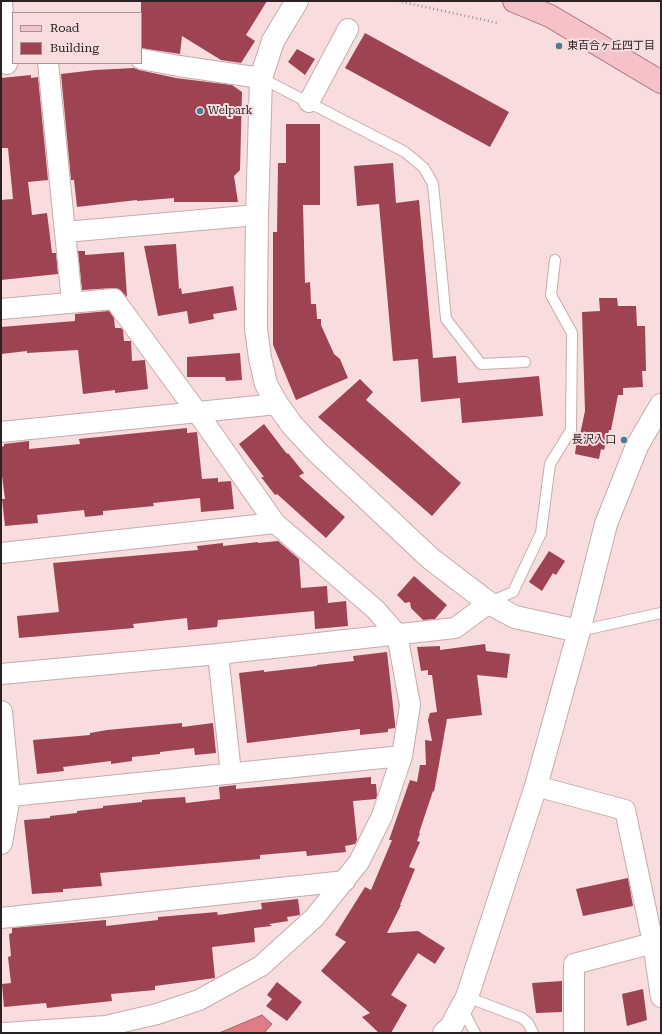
<!DOCTYPE html>
<meta charset="utf-8">
<style>
body{margin:0}
#map{position:relative;width:662px;height:1034px;overflow:hidden;background:#f8dcde;font-family:"Roboto Serif",serif}
canvas{display:block}
.frame{position:absolute;inset:0;border:2px solid #2c2223;pointer-events:none}
.legend{position:absolute;left:12px;top:12px;width:130px;height:52px;box-sizing:border-box;background:#f8dcde;border:1px solid #a69293;margin:0;padding:5px 7px;list-style:none;font-size:12px;color:#2c2223}
.legend li{display:flex;align-items:center;gap:8px;height:20px}
.legend b{width:20px;border:1px solid #a69293}
</style>
<div id="map">
<canvas width="662" height="1034"></canvas>
<div class="frame"></div>
<ul class="legend">
<li><b style="height:5px;background:#f4c2c7"></b>Road</li>
<li><b style="height:11px;background:#9e4351"></b>Building</li>
</ul>
</div>
<script>
const g = document.querySelector('canvas').getContext('2d');
g.lineJoin = 'round';
function fill(path, color) { g.fillStyle = color; g.fill(path, 'evenodd'); }
const toPath = rows => new Path2D(rows.map(r => 'M' + r).join(''));
function strokePath(path, color, width, dash) { g.strokeStyle = color; g.lineWidth = width; g.lineCap = dash ? 'butt' : 'round'; g.setLineDash(dash || []); g.stroke(path); }
function write(font, color, halo, rows, align = 'center') {
  g.font = font + ' "Roboto Serif","Noto Sans JP",serif'; g.lineWidth = 4; g.setLineDash([]); g.textBaseline = 'middle'; g.strokeStyle = halo; g.fillStyle = color; for (const [text, x, y, turn = 0] of rows) {
    g.save(); g.translate(x, y); g.rotate((+turn || 0) * Math.PI / 180); g.textAlign = isNaN(turn) ? turn : align; if (halo) g.strokeText(text, 0, 0); g.fillText(text, 0, 0); g.restore();
  }
}
const water = toPath([
 [262,1015,272,1024,264,1033,219,1033,262,1015]
]);
fill(water, '#de7c87');
strokePath(water, '#a96169', 1);
fill(toPath([
 [141,1,267,1,246,35,255,41,241,63,221,60,182,36,180,54,141,48],
 [365,33,509,112,490,147,345,68],
 [297,49,315,59,305,75,288,62],
 [134,68,139,70,176,78,232,85,242,92,240,170,234,176,238,202,174,202,174,198,137,201,137,200,77,207,74,180,71,180,61,74,95,70],
 [31,75,31,78,38,77,48,180,28,182,32,215,47,213,52,253,56,253,58,274,1,280,1,200,13,199,8,148,1,148,1,78],
 [286,124,320,124,320,205,303,205,305,283,310,282,311,304,316,304,317,319,321,319,321,325,334,354,340,359,348,378,296,400,273,345,273,232,277,232,278,163,286,163],
 [393,163,396,203,419,200,433,358,456,356,458,383,539,376,543,416,462,423,460,398,421,402,418,359,393,361,379,204,357,206,354,166],
 [176,244,179,289,181,288,182,294,233,286,237,310,213,314,214,319,189,324,187,311,158,316,144,246],
 [78,251,85,251,85,255,124,252,127,297,119,289,113,288,82,290],
 [599,298,617,298,618,306,636,306,637,326,645,326,646,371,642,371,643,387,623,388,623,395,618,395,611,430,609,430,604,450,601,449,599,459,575,454,577,439,579,439,585,411,582,312,600,311],
 [109,311,114,318,115,328,121,328,123,330,124,341,131,341,132,361,145,360,148,389,115,393,115,390,83,394,78,350,27,353,27,351,1,354,1,327,75,321,75,314],
 [240,353,242,380,226,381,225,377,187,377,187,357],
 [360,379,373,392,366,400,461,483,432,516,318,417],
 [264,424,287,454,288,453,304,473,299,476,345,517,326,538,277,494,275,495,261,477,264,477,239,444],
 [187,428,187,433,197,432,202,479,218,478,218,482,231,481,234,509,201,512,200,498,153,503,154,506,103,511,103,515,85,517,84,510,37,515,38,523,5,526,2,499,5,499,1,468,1,447,4,446,4,444,29,441,29,449,80,444,79,439],
 [278,541,299,559,301,588,327,586,328,603,346,601,348,626,315,629,314,611,218,620,217,627,188,630,187,618,133,624,134,628,19,638,17,616,59,612,53,563,198,550,197,546,223,543,223,546,258,542,258,543],
 [549,551,565,561,556,575,553,573,542,591,529,582],
 [414,576,447,605,435,619,423,620,411,608,410,602,405,603,397,595],
 [485,644,486,651,510,654,507,678,477,675,482,715,447,719,434,792,433,791,419,833,420,833,417,841,420,842,409,867,415,869,400,905,401,905,387,933,418,931,445,948,435,964,418,953,391,995,407,1005,391,1033,379,1033,362,1017,370,1013,321,971,346,942,335,935,365,887,371,890,392,840,389,840,410,780,417,782,420,765,426,765,425,740,432,741,428,720,430,713,437,712,432,675,428,675,428,670,421,671,417,647,440,646,440,650],
 [387,652,395,724,395,728,388,729,388,732,360,735,360,729,247,743,239,673,264,670,264,672,317,666,317,665,354,661,353,656],
 [182,723,182,727,213,723,216,753,195,755,194,748,160,752,160,754,132,757,132,761,111,764,111,761,63,767,64,771,37,774,33,740,90,735,90,733,107,730],
 [371,777,371,784,376,784,377,795,376,799,353,801,357,840,355,844,345,846,346,852,307,856,306,851,260,855,260,859,100,873,102,886,63,889,63,892,32,894,24,820,50,818,50,816,77,813,77,811,103,808,103,806,142,802,142,800,185,797,186,803,220,799,219,787,236,785,236,789],
 [628,878,633,906,583,916,576,889],
 [298,899,300,915,287,917,288,921,269,924,272,926,254,928,255,942,212,947,215,978,155,986,155,990,111,994,112,1001,47,1008,46,1003,4,1007,2,984,11,983,8,957,11,956,9,934,12,933,12,928,106,920,106,926,158,920,158,917,217,912,218,915,262,909,261,903],
 [562,981,562,1012,536,1013,532,983],
 [277,982,302,1002,287,1021,266,1006,272,999,267,995],
 [643,989,647,1020,627,1026,622,994]
]), '#9e4351');
const service = toPath([
 [261,78,405,152,424,168,433,184,446,319,481,364,525,362],
 [490,602,513,592,541,533,550,464,571,430,572,333,551,295,555,260],
 [579,631,661,613],
 [467,997,522,1018,528,1023,533,1033],
 [462,1008,475,1033]
]);
const minor = toPath([
 [2,3,7,64],
 [141,59,179,66,261,78],
 [48,63,72,302],
 [309,102,348,29],
 [65,232,257,215],
 [1,309,114,299,197,412,275,523,375,609,397,634,410,705,402,756,382,816,359,862,314,918,261,966,199,1000,157,1014,106,1026,4,1033],
 [1,432,277,404],
 [1,553,275,523],
 [218,654,231,773],
 [1,674,218,654,455,628,489,603],
 [536,786,625,810,653,943,661,997],
 [1,797,402,756],
 [1,918,345,881],
 [574,1033,574,964,653,943]
]);
const tertiary = toPath([
 [297,1,273,41,261,78,257,215,256,307,256,329,260,358,266,384,277,404,292,425,317,452,431,559,489,603,515,617,579,631],
 [1,712,9,796,1,843],
 [444,1033,451,1027,467,997,536,786,579,631,606,524,637,446,661,405]
]);
const primary = toPath([
 [514,1,550,16,661,82]
]);
strokePath(service, '#c6abad', 12);
strokePath(minor, '#c6abad', 22);
strokePath(tertiary, '#c6abad', 24);
strokePath(primary, '#a97076', 24);
strokePath(toPath([
 [398,1,498,23]
]), '#a48f91', 2.5, [1, 3]);
strokePath(service, '#fff', 10);
strokePath(minor, '#fff', 20);
strokePath(tertiary, '#fff', 22);
strokePath(primary, '#f4c2c7', 22);
for (const [x, y, r, color] of [
 [559,46,4,"#438096"],
 [200,111,4,"#438096"],
 [624,440,4,"#438096"]
]) { const dot = new Path2D(); dot.arc(x, y, r, 0, 2 * Math.PI); g.fillStyle = color; g.fill(dot); strokePath(dot, '#f8dcde', 1.5); }
write('11px', '#2c2223', '#f8dcde', [
 ["東百合ヶ丘四丁目",567,46],
 ["Welpark",208,111],
 ["長沢入口",616,440,"right"]
], 'left');
</script>
